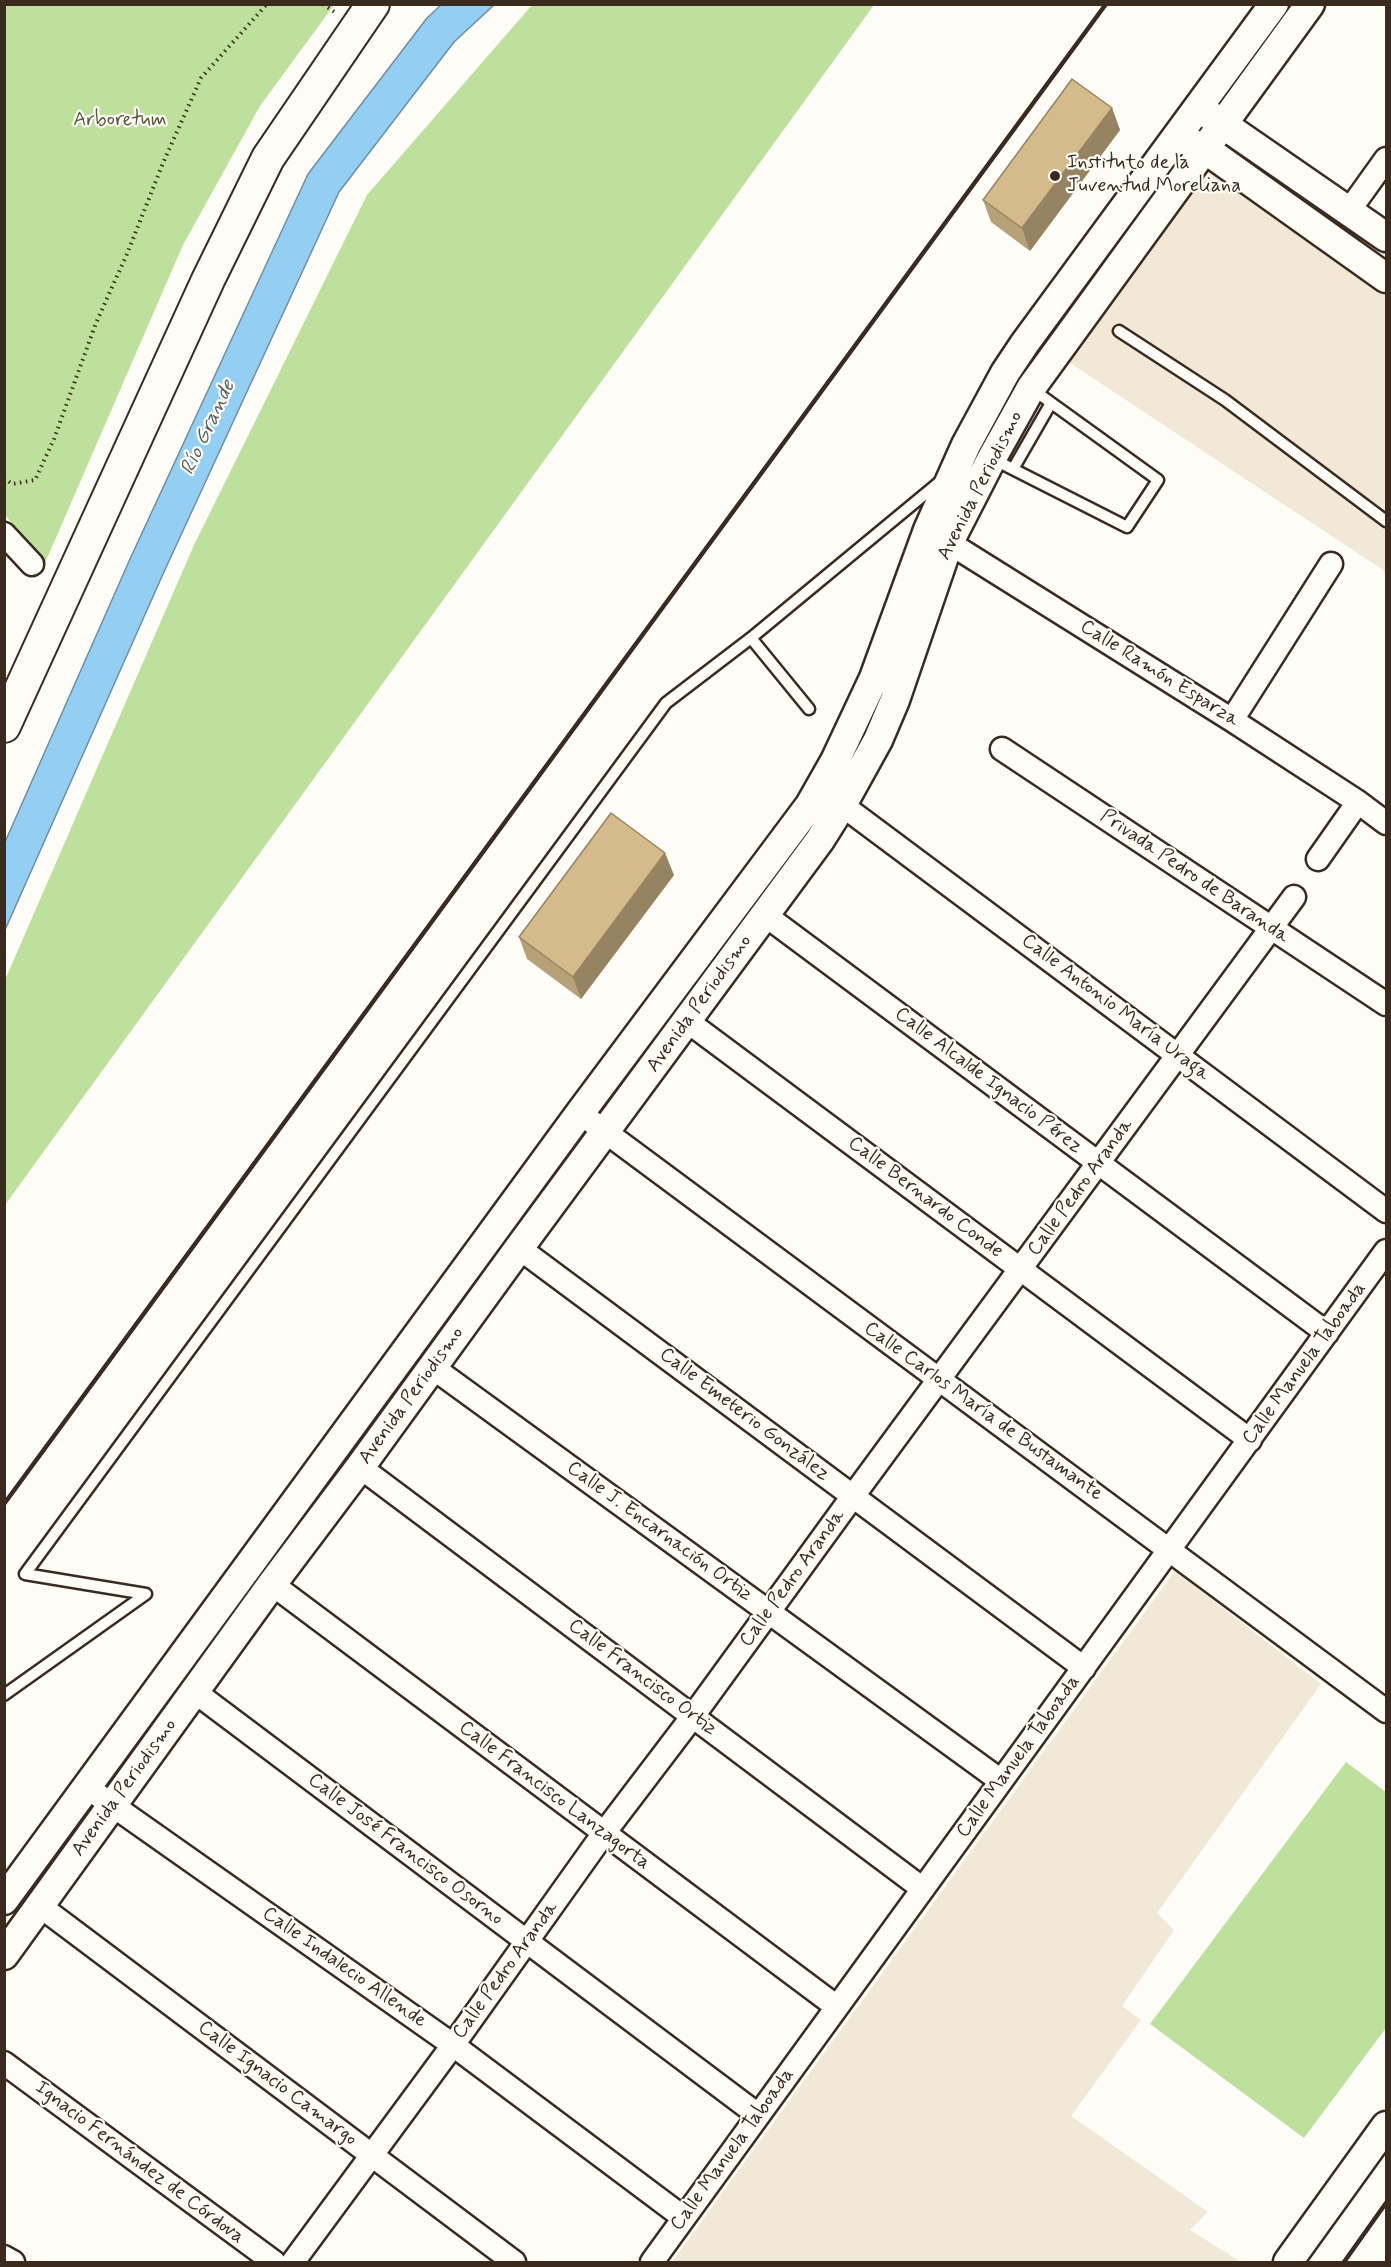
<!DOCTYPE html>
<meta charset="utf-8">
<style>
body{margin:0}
#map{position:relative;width:1391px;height:2267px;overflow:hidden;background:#fdfcf7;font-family:Mynerve,sans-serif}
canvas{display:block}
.frame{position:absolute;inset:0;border:6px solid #3b2a1e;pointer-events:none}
</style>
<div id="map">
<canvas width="1391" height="2267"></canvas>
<div class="frame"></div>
</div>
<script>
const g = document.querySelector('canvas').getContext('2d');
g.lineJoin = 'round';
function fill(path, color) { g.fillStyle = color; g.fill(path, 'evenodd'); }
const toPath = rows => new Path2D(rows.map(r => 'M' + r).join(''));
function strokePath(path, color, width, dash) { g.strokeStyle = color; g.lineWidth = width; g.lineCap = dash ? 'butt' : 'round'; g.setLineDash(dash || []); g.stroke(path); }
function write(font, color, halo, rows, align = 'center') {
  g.font = font + ' Mynerve,sans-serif'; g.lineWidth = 4.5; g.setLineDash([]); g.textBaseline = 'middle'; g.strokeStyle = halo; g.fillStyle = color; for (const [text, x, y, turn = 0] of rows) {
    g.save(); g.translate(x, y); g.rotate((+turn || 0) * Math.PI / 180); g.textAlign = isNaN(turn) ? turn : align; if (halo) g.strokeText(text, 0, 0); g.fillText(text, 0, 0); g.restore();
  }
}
fill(toPath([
 [1203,162,1386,293,1386,572,1061,357],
 [1175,1571,1321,1684,1157,1913,1174,1930,1122,2006,1141,2020,1071,2116,1208,2212,1190,2230,1241,2262,672,2262]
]), '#f1e8d7');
fill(toPath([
 [4,5,334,5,260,106,183,245,45,563,5,515],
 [532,5,874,5,5,1205,5,980,194,545,367,195],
 [1346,1762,1386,1792,1386,2028,1304,2138,1150,2024]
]), '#bde19c');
const water = toPath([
 [442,4,494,5,454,42,339,192,163,574,5,930,5,842,130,559,308,174,427,18,442,4]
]);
fill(water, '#92cff3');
strokePath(water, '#6f8d9e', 1.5);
const service = toPath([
 [1119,331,1225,400,1386,521],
 [993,459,1127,527,1158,480,1032,389],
 [1013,469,1051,403],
 [751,638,809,709],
 [4,1695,146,1594,25,1574,666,703,751,638,942,480]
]);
const minor = toPath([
 [1348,212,1386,159],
 [4,534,32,564],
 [935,534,1232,720,1358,802,1386,823],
 [1232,720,1331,564],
 [1002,749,1386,1004],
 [842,805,1386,1211],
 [1318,859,1358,802],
 [765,915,1327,1333],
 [687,1021,1250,1440],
 [580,1113,1386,1711],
 [519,1248,1084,1668],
 [432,1367,1001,1781],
 [360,1467,923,1889],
 [272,1584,837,2007],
 [195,1692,758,2115],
 [88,1788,453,2045,684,2218],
 [40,1906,514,2262],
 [4,2063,274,2262],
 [4,2257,13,2262],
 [293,2262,453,2045,604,1833,693,1716,853,1496,1294,897],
 [652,2262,1386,1251]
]);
const tertiary = toPath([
 [1208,114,1386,237],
 [1187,141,1205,149,1386,278],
 [4,1900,580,1113,810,805,835,761,874,678,928,530,966,445,1005,373,1025,343,1274,4],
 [4,1955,272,1584,360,1467,519,1248,820,840,842,805,878,740,895,700,949,542,992,458,1031,388,1310,4],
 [1288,2262,1386,2126]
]);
const secondary = toPath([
 [4,726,208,280,268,158,373,4]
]);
strokePath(service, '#3b2a1e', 15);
strokePath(minor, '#3b2a1e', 27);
strokePath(tertiary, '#3b2a1e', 33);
strokePath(secondary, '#3b2a1e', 36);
strokePath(toPath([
 [323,4,336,13],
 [4,478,12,484,35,480,54,439,96,323,127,254,163,163,201,78,267,4]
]), '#3b2a1e', 4, [1.5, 4.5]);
strokePath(service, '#fdfcf7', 10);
strokePath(minor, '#fdfcf7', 22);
strokePath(tertiary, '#fdfcf7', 28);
strokePath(secondary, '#fdfcf7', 32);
strokePath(toPath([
 [4,1504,1106,4],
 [1344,2262,1386,2203]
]), '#3b2a1e', 4.5);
fill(toPath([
 [1112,108,1120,130,1030,251,991,222,983,200],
 [674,875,581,999,527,959,519,937]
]), '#b7a178');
fill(toPath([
 [1112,108,1120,130,1030,251,1022,228],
 [665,853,674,875,581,999,573,977]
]), '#958361');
const building = toPath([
 [1072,79,1112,108,1022,228,983,200,1072,79],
 [611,813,665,853,573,977,519,937,611,813]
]);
fill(building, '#d5bb8b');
strokePath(building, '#958361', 1.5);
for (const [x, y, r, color] of [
 [1055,176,6,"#3b2a1e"]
]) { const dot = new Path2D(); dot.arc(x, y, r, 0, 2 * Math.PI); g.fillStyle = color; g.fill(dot); strokePath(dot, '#fdfcf7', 2); }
write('20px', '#5c583e', '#fdfcf7', [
 ["Arboretum",120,121]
]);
write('20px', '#3b2a1e', '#fdfcf7', [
 ["Instituto de la",1067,164],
 ["Juventud Moreliana",1067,187]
], 'left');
write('20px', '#3b2a1e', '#fdfcf7', [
 ["Avenida Periodismo",981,486,-63],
 ["Calle Ramón Esparza",1159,674,32],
 ["Privada Pedro de Baranda",1194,877,34],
 ["Avenida Periodismo",700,1004,-54],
 ["Calle Antonio María Uraga",1115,1008,37],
 ["Calle Alcalde Ignacio Pérez",988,1081,37],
 ["Calle Pedro Aranda",1081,1188,-54],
 ["Calle Bernardo Conde",925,1198,37],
 ["Calle Manuela Taboada",1305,1364,-54],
 ["Avenida Periodismo",412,1396,-54],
 ["Calle Carlos María de Bustamante",983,1412,36],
 ["Calle Emeterio González",744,1415,37],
 ["Calle J. Encarnación Ortiz",659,1532,36],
 ["Calle Pedro Aranda",793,1579,-54],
 ["Calle Francisco Ortiz",642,1678,37],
 ["Calle Manuela Taboada",1019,1757,-54],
 ["Avenida Periodismo",125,1788,-54],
 ["Calle Francisco Lanzagorta",554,1796,37],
 ["Calle José Francisco Osorno",405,1850,37],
 ["Calle Indalecio Allende",344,1968,35],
 ["Calle Pedro Aranda",506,1971,-54],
 ["Calle Ignacio Camargo",277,2084,37],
 ["Calle Manuela Taboada",733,2150,-54],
 ["Ignacio Fernández de Córdova",139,2163,37]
]);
write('italic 21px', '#555c5e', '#fdfcf7', [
 ["Río Grande",209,428,-65]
]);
</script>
